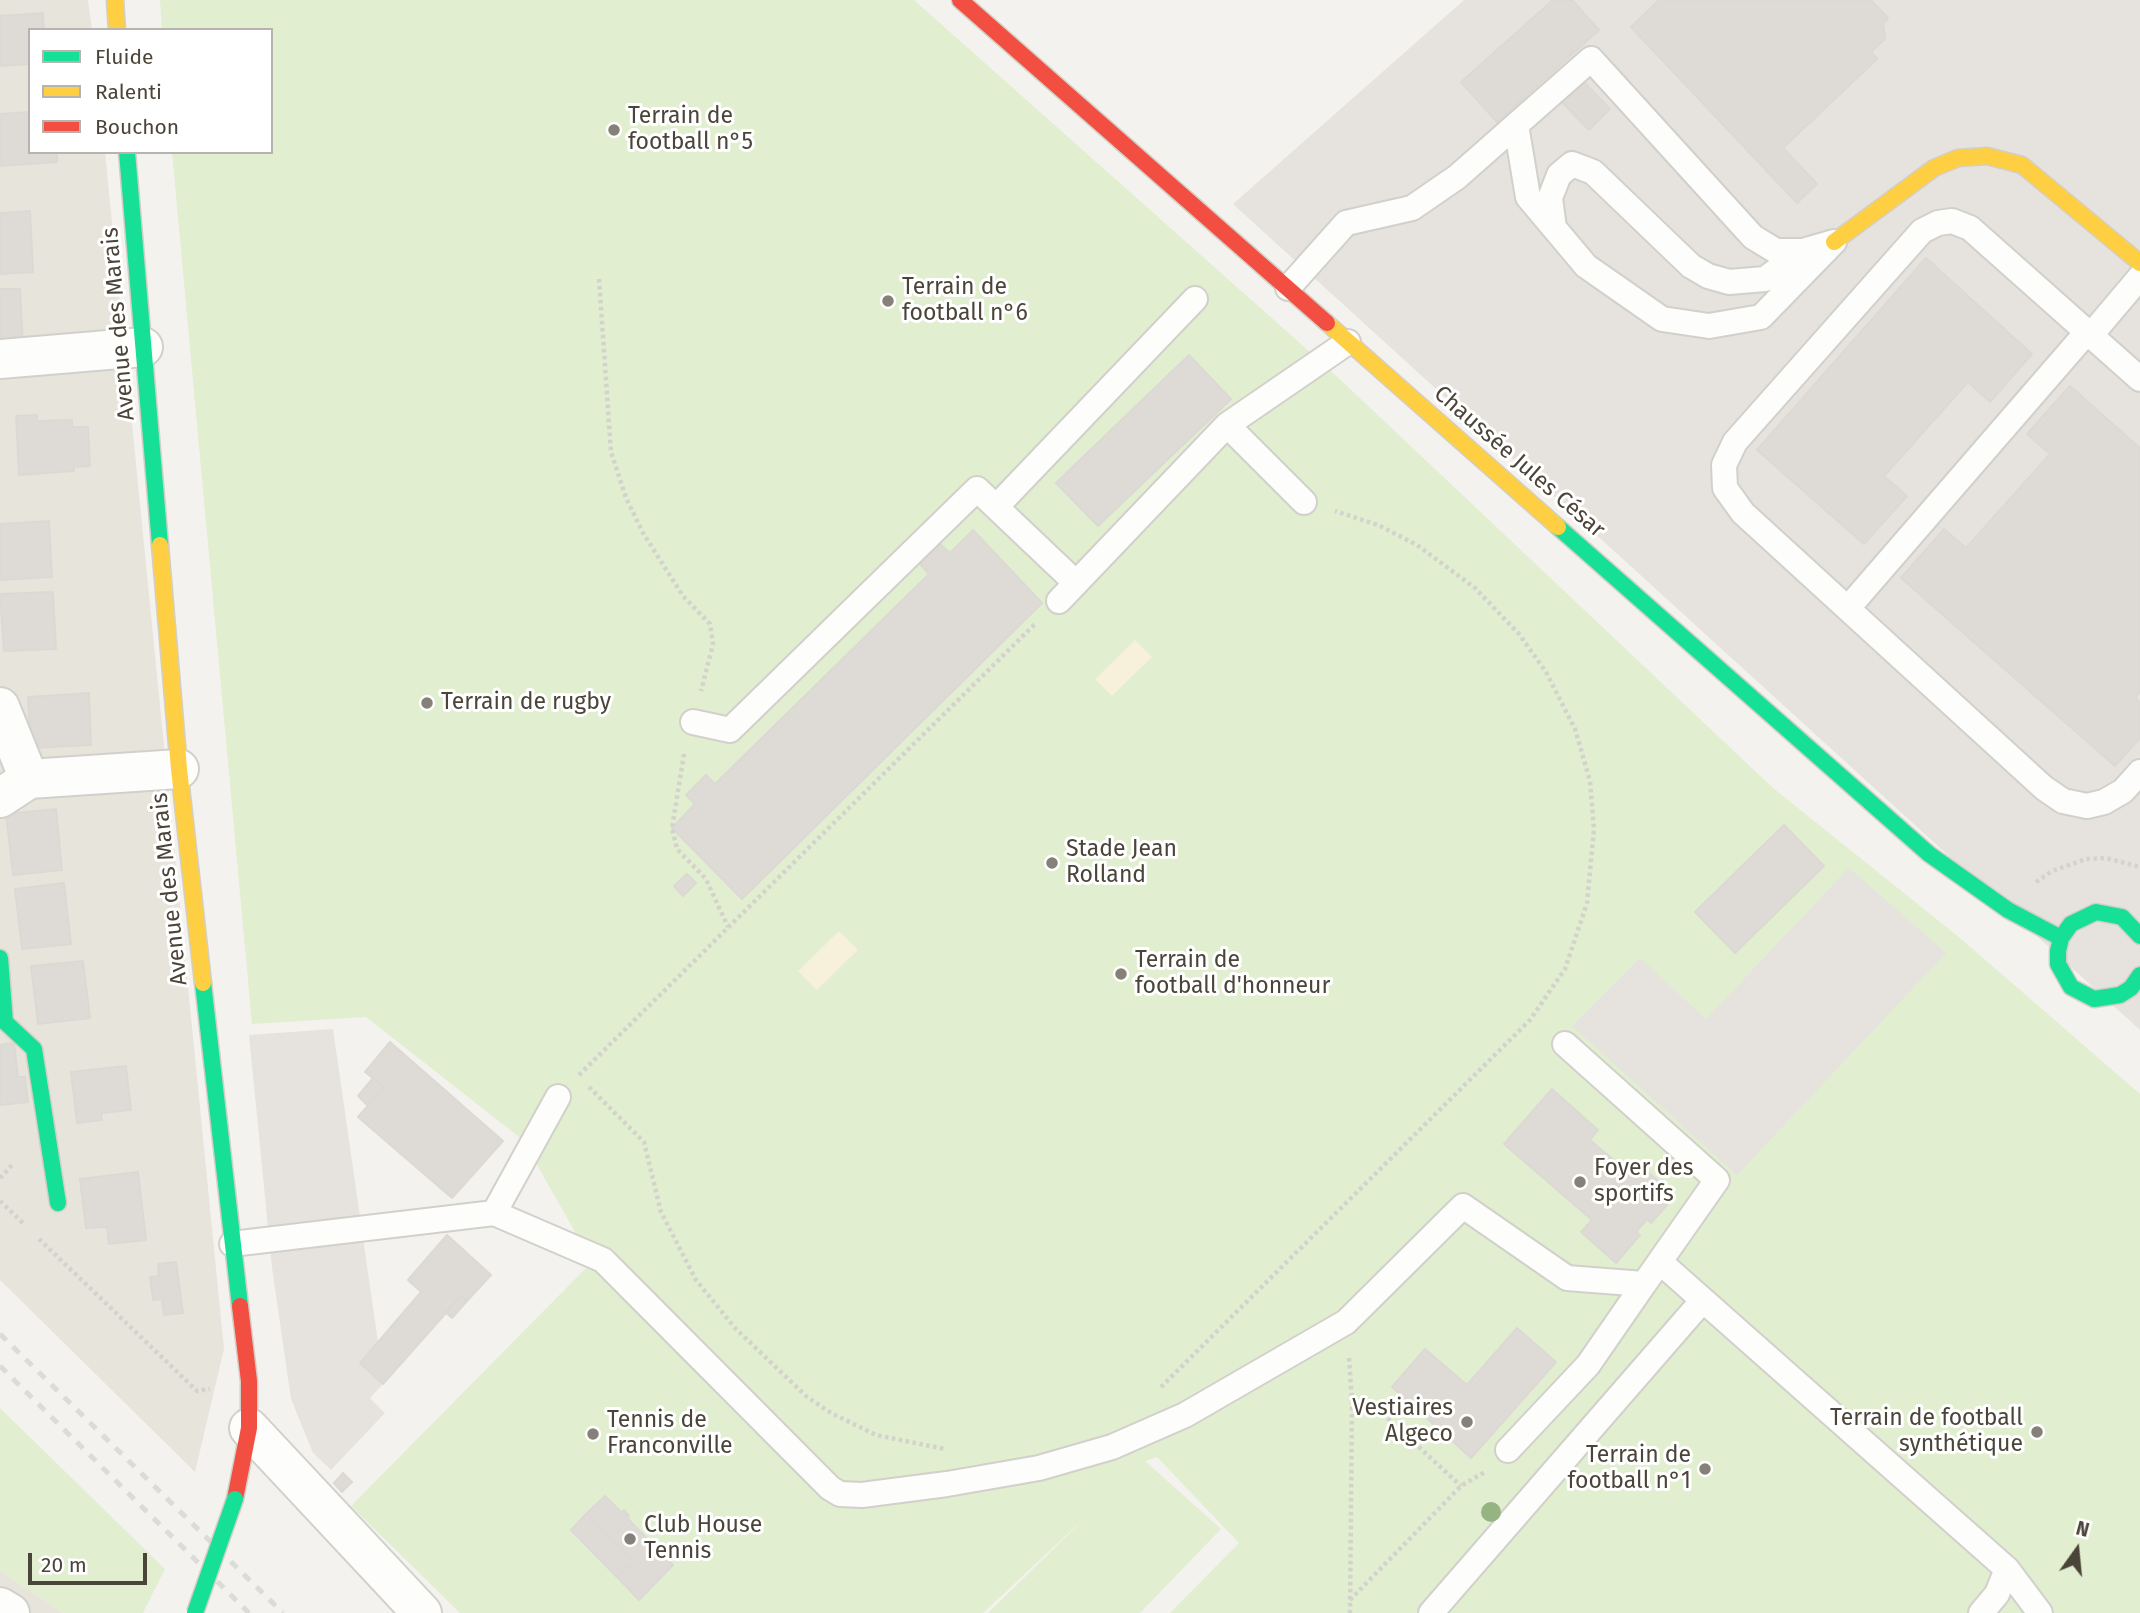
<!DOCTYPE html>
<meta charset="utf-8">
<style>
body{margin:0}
#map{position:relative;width:2140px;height:1613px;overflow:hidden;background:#f4f2ee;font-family:"Fira Sans",sans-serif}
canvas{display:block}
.legend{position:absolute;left:28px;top:28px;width:245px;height:126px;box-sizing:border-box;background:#fff;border:2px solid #b7b4b0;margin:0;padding:9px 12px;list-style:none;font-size:21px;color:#4b4439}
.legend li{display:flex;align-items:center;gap:14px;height:35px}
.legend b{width:35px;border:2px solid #b7b4b0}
.north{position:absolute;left:2042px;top:1515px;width:70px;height:70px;-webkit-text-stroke:5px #fff;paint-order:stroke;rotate:15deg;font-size:19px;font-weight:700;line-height:28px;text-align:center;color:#4b4439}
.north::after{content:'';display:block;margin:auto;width:24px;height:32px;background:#4b4439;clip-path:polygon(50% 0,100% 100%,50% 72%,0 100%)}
.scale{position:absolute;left:28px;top:1553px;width:119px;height:32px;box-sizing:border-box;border:4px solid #4b4439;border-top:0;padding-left:9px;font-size:21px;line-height:24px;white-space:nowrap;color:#4b4439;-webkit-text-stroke:5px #fff;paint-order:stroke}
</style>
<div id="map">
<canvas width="2140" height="1613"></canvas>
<ul class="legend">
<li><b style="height:9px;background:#16e098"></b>Fluide</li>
<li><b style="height:9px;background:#ffcf43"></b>Ralenti</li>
<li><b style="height:9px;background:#f24e42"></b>Bouchon</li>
</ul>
<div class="north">N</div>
<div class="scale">20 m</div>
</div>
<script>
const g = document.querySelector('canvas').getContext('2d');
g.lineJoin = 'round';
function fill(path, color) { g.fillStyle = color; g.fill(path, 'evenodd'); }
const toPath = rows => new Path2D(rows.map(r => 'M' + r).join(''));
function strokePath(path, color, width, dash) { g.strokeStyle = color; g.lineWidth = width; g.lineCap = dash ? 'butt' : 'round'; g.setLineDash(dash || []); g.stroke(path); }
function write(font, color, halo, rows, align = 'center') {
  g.font = font + ' "Fira Sans",sans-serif'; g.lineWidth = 6; g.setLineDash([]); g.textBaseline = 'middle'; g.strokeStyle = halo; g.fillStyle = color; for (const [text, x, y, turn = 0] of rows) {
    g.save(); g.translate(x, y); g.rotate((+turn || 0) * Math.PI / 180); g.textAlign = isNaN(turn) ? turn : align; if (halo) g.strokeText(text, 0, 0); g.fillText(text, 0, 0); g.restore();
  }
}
fill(toPath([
 [0,0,88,0,92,30,30,30,30,152,105,152,224,1349,195,1472,0,1280],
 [0,1570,63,1613,0,1613]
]), '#e7e4dc');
fill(toPath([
 [1464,0,2140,0,2140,1030,1233,204]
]), '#e6e2de');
fill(toPath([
 [160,0,914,0,1329,369,1773,788,1960,938,2140,1094,2140,1613,1170,1613,1239,1543,1157,1457,1145,1461,1221,1529,1140,1613,988,1613,1090,1513,983,1613,460,1613,351,1506,592,1262,523,1140,366,1017,252,1024,172,152,271,152,271,30,162,30],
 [0,1408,165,1569,143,1613,63,1613,0,1570]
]), '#e1eecf');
fill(toPath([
 [1135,640,1152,657,1112,696,1095,679],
 [839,931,858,950,817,990,798,971]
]), '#f7f0da');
fill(toPath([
 [2089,0,2137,0,2101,46,2074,21],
 [1427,55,1503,136,1457,177,1361,219,1303,156],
 [2140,135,2140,192,2112,168],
 [1977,205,2009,233,2030,211,2097,273,2031,338,1940,260],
 [2113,356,2140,379,2140,431,2087,386],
 [1968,382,2050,454,1966,548,1884,476],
 [1765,464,1843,535,1808,572,1874,631,1914,589,2096,764,2031,827,1699,535],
 [1849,868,1946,953,1737,1175,1572,1026,1640,958,1706,1019],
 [333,1029,378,1342,360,1363,383,1384,370,1398,385,1413,331,1470,313,1453,291,1399,272,1268,249,1035]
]), '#e6e3df');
const building = toPath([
 [1553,0,1572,0,1599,30,1497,122,1461,82,1553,0],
 [1659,0,1871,0,1888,18,1883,24,1885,39,1871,52,1877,59,1783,148,1817,184,1797,203,1631,27,1659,0],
 [43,13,44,30,30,30,30,64,0,66,0,16,43,13],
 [1582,80,1610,109,1589,130,1561,101,1582,80],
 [30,112,30,152,57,152,57,162,0,166,0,114,30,112],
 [30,211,33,272,0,274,0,213,30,211],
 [1926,258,2032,354,1990,402,1968,382,1884,476,1907,496,1864,544,1757,450,1926,258],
 [0,289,20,289,23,348,0,349,0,289],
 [1189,355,1231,399,1098,526,1056,483,1189,355],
 [2070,386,2140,448,2140,692,2135,698,2140,702,2140,738,2115,766,1901,578,1944,529,1966,548,2050,454,2027,434,2070,386],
 [37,415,37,421,72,420,72,427,88,427,90,466,74,467,74,471,19,475,16,416,37,415],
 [49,521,52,577,0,580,0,524,49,521],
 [973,530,1042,603,742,899,672,828,695,804,686,795,706,775,715,784,929,574,920,564,940,544,950,553,973,530],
 [53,592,56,649,4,651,0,594,53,592],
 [89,693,91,745,31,748,28,697,89,693],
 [56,809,62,870,13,875,6,814,56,809],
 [1784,825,1824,866,1735,953,1695,912,1784,825],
 [687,874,696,883,683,896,674,886,687,874],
 [64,883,71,944,22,949,15,889,64,883],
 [83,961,90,1018,38,1024,31,966,83,961],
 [390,1042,503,1141,452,1198,358,1117,384,1087,365,1072,390,1042],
 [14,1043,18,1077,25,1077,28,1102,0,1105,0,1045,14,1043],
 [126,1066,131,1110,101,1113,102,1120,77,1123,71,1072,126,1066],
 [373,1078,384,1087,368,1106,358,1096,373,1078],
 [1552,1089,1598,1130,1590,1140,1604,1152,1596,1162,1619,1188,1639,1164,1675,1196,1651,1223,1647,1219,1636,1232,1640,1235,1616,1263,1581,1232,1592,1220,1504,1144,1552,1089],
 [1604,1152,1631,1174,1619,1188,1596,1162,1604,1152],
 [138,1172,146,1240,109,1244,107,1227,86,1228,80,1179,138,1172],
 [447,1235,491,1275,467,1301,461,1296,383,1384,360,1363,421,1292,408,1280,447,1235],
 [176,1262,183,1313,164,1315,162,1299,153,1300,150,1277,159,1276,158,1264,176,1262],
 [461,1296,467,1301,452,1318,445,1312,461,1296],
 [1517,1328,1556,1362,1471,1458,1392,1387,1425,1349,1467,1385,1517,1328],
 [343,1473,352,1482,342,1492,334,1483,343,1473],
 [605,1496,622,1513,624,1510,629,1516,627,1518,673,1565,639,1600,617,1577,634,1561,587,1513,605,1496],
 [587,1513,634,1561,617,1577,571,1530,587,1513]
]);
fill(building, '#dedbd6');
strokePath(building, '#dcd9d4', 2);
const lane = toPath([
 [1591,59,1753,237,1776,251,1803,251,1834,242,1761,317,1709,326,1662,319,1586,266,1528,197,1516,125,1591,59],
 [1554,228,1550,198,1559,175,1572,164,1593,172,1691,266,1708,276,1729,282,1765,279,1803,251],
 [1288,288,1346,223,1412,208,1457,177,1516,125],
 [2091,335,2140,277],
 [2140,379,1970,228,1952,221,1938,223,1922,231,1735,442,1724,465,1725,488,1743,513,2044,788,2063,801,2087,806,2104,802,2123,791,2140,772],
 [1227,425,1304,502],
 [996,507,1195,299],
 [1059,601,1227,425,1348,342],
 [1848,608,2087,332],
 [693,722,730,730,977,489,1076,583],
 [494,1213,603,1260,830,1488,840,1494,862,1495,947,1484,1039,1468,1112,1447,1185,1415,1346,1322,1463,1206,1567,1278,1644,1284,1717,1180,1565,1044],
 [232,1244,494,1213,558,1097],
 [1660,1262,2007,1569,2040,1613],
 [1508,1450,1588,1365,1644,1284],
 [1431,1613,1703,1300],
 [1981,1613,1997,1594,2007,1569]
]);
const street = toPath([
 [0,359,143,347],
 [0,707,29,779,0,798],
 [29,779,179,769],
 [249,1428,422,1613],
 [0,1607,10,1613]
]);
const fast = toPath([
 [127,152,160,545],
 [1558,527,1929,854,2008,910,2061,938],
 [2140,936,2122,917,2096,912,2071,924,2061,938,2058,951,2058,964,2071,987,2094,999,2120,995,2131,988,2140,975],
 [0,958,5,1022,34,1049,58,1203],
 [203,983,240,1306]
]);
const slow = toPath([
 [115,0,117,30],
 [1834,242,1934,168,1958,158,1987,156,2022,165,2140,263],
 [1327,323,1558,527],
 [160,545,179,769,203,983]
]);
const jam = toPath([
 [960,0,1327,323],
 [235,1499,249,1428,249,1381,240,1306]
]);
strokePath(lane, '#d2d0cb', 28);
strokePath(street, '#d2d0cb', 42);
strokePath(fast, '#d3cfc5', 19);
strokePath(slow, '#d3cfc5', 19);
strokePath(jam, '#d3cfc5', 19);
strokePath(toPath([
 [599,279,611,452,626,498,643,533,683,596,710,624,713,644,701,691],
 [684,754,672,828,677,849,706,879,728,927],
 [2036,882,2052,871,2086,859,2106,858,2140,867],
 [579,1075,1036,623],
 [589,1087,644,1142,661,1212,696,1280,735,1328,807,1397,831,1413,876,1435,945,1449],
 [0,1178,12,1165],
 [0,1201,23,1223],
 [39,1239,197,1391,210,1389],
 [1349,1358,1352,1402,1350,1613],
 [1161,1387,1530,1020,1565,969,1587,903,1594,829,1590,781,1575,729,1546,672,1519,634,1475,588,1417,545,1378,525,1335,511],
 [1352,1402,1370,1402,1461,1486],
 [1350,1600,1461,1486,1485,1472]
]), '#d3d2cc', 4.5, [3.5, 3.5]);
strokePath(lane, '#fdfdfc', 24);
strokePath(street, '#fdfdfc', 38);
strokePath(fast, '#16e098', 16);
strokePath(slow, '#ffcf43', 16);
strokePath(jam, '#f24e42', 16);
strokePath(toPath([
 [0,1334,283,1613],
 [0,1366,249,1613]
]), '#dbdbda', 5, [9, 9]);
const fastBridge = toPath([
 [195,1613,235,1499]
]);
strokePath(fastBridge, '#d3cfc5', 19, []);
strokePath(fastBridge, '#16e098', 16);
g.fillStyle = '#96b382';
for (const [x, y] of [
 [1491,1512]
]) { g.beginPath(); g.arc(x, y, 10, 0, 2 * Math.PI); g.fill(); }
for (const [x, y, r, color] of [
 [614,130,7,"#868178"],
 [888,301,7,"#868178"],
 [427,703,7,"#868178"],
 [1052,863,7,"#868178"],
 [1121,974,7,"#868178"],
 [1580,1182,7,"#868178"],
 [1467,1422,7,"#868178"],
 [2037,1432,7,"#868178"],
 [593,1434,7,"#868178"],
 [1705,1469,7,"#868178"],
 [630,1539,7,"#868178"]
]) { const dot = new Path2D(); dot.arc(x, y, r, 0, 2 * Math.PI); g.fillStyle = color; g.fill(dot); strokePath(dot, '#fff', 2.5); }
write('23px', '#4b4439', '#fff', [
 ["Terrain de",628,117],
 ["football n°5",628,143],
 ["Terrain de",902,288],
 ["football n°6",902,314],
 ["Terrain de rugby",441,703],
 ["Stade Jean",1066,850],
 ["Rolland",1066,876],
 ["Terrain de",1135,961],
 ["football d'honneur",1135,987],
 ["Foyer des",1594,1169],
 ["sportifs",1594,1195],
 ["Vestiaires",1453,1409,"right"],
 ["Algeco",1453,1435,"right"],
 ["Terrain de football",2023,1419,"right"],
 ["synthétique",2023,1445,"right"],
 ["Tennis de",607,1421],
 ["Franconville",607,1447],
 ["Terrain de",1691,1456,"right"],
 ["football n°1",1691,1482,"right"],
 ["Club House",644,1526],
 ["Tennis",644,1552]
], 'left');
write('23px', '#4b4439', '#fff', [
 ["Avenue des Marais",119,324,-95],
 ["Chaussée Jules César",1519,462,41],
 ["Avenue des Marais",170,889,-96]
]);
</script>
